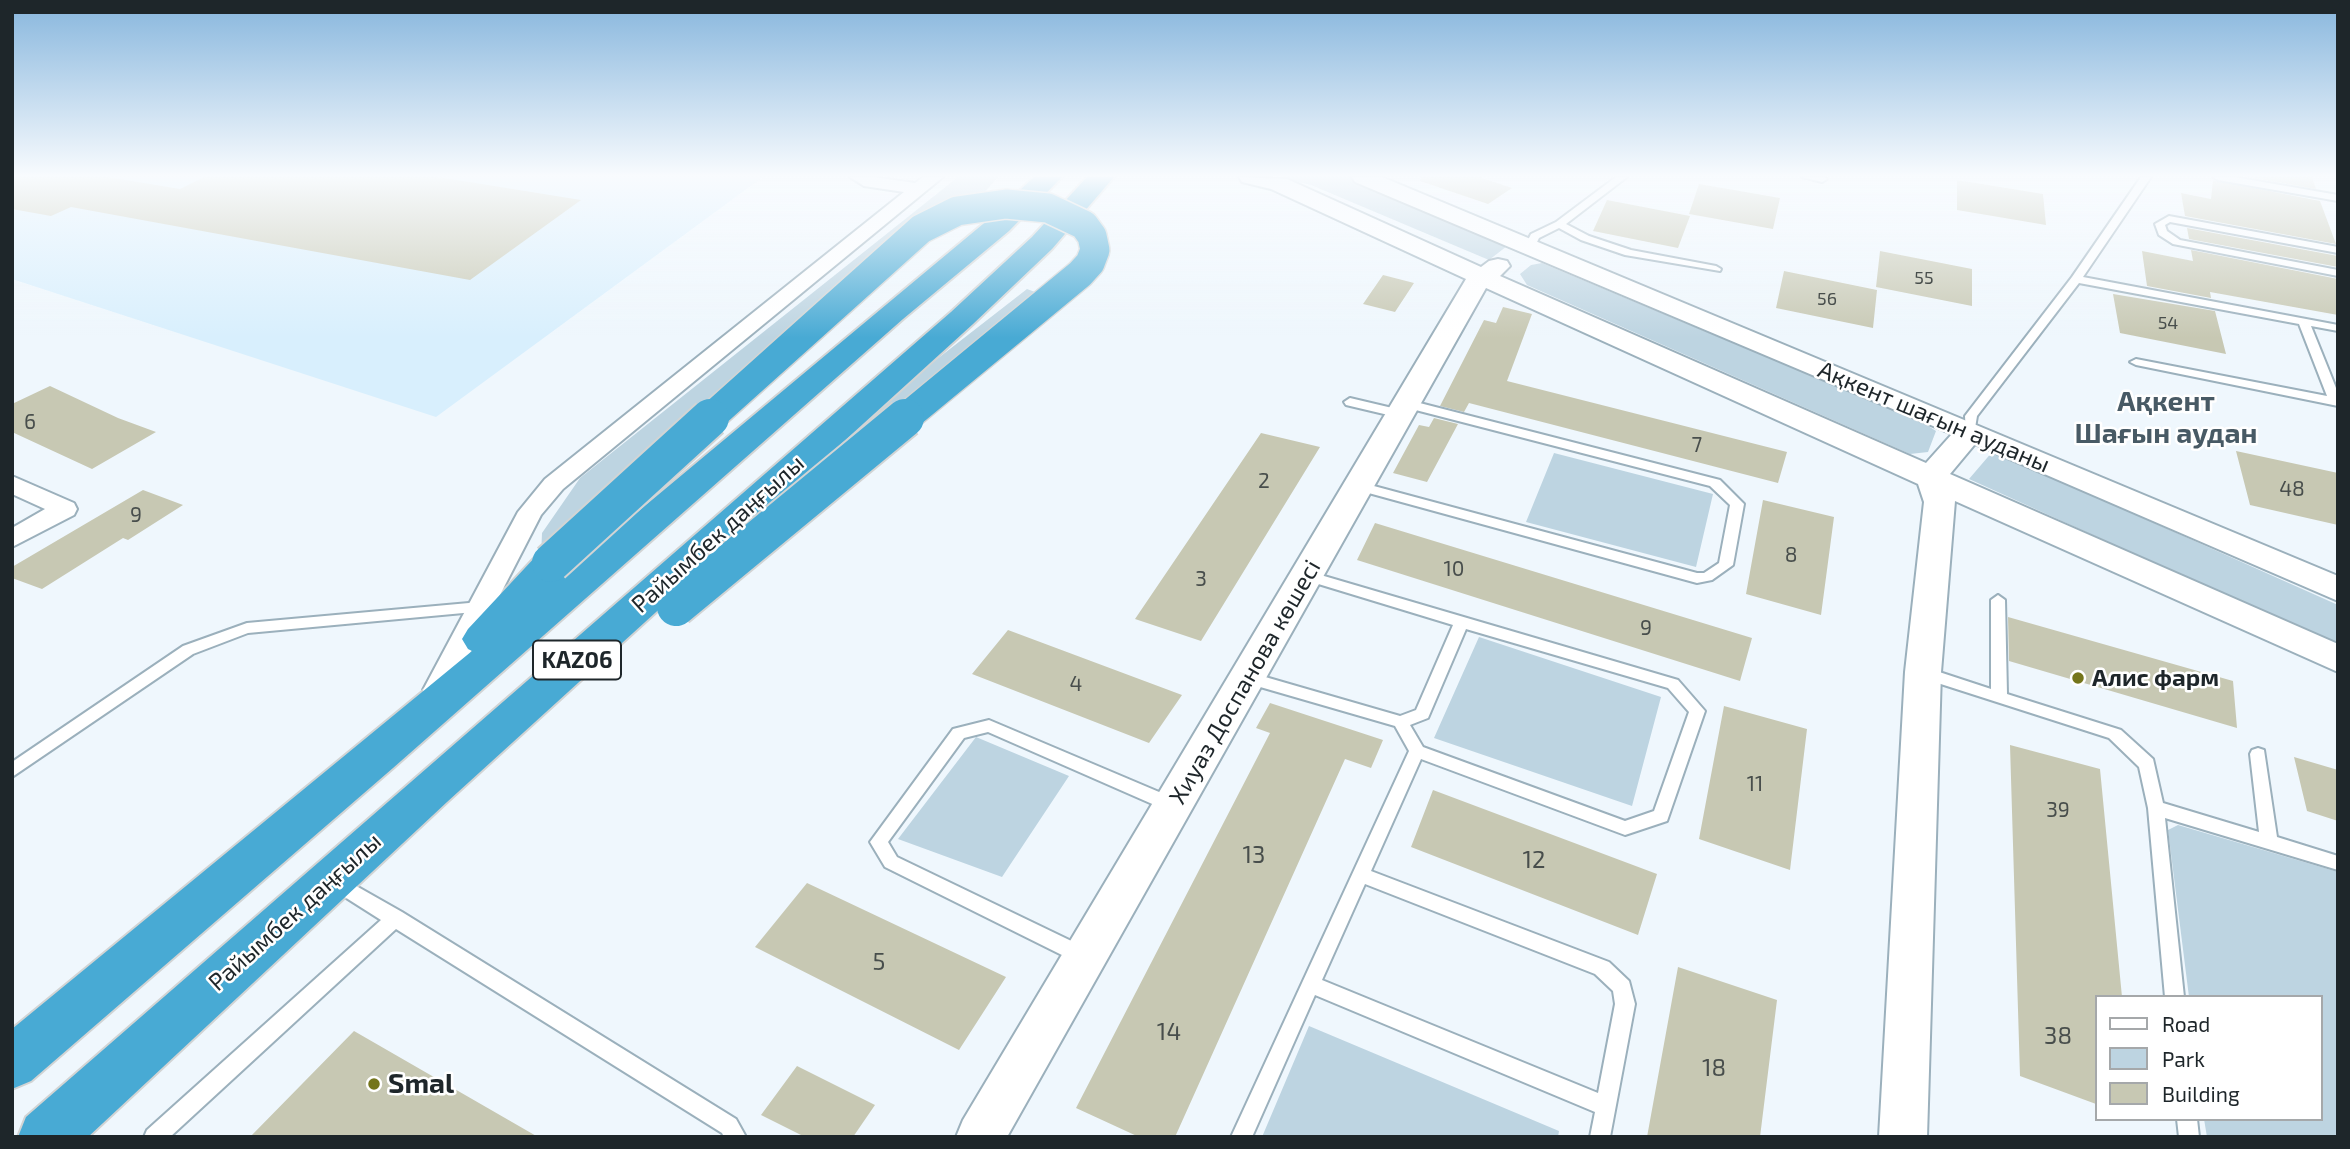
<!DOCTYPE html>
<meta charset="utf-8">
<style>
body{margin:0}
#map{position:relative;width:2350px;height:1149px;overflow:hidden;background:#eff7fd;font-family:"Exo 2",sans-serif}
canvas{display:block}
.frame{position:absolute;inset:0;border:14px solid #1e262a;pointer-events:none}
.legend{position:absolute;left:2095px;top:995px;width:228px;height:126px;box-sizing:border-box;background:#fff;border:2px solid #a5a8aa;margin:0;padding:9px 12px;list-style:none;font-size:21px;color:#1e262a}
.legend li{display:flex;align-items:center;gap:14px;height:35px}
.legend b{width:35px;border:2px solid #a5a8aa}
</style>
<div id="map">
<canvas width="2350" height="1149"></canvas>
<div class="frame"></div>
<ul class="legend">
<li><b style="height:9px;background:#fff"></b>Road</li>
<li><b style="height:19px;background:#bdd4e1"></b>Park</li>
<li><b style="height:19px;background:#c7c8b3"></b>Building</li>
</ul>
</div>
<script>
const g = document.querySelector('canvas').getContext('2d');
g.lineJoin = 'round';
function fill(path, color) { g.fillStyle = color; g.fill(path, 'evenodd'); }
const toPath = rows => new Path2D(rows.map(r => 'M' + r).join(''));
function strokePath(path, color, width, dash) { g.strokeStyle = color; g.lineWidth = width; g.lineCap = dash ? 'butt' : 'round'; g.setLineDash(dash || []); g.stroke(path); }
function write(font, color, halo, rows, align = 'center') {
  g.font = font + ' "Exo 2",sans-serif'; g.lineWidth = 5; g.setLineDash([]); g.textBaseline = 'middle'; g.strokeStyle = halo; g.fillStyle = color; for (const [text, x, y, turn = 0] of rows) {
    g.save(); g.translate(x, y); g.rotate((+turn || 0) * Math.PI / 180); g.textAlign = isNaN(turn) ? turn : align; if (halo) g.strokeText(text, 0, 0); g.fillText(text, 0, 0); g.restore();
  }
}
fill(toPath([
 [12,177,763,177,436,417,12,279]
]), '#d8effd');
fill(toPath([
 [958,177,998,177,984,193,934,205,893,235,541,558,542,533,580,478],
 [1278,177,1350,177,1511,243,1489,260,1311,185],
 [1542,263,1922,422,1936,431,1928,452,1910,454,1527,285,1520,274,1531,265],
 [1027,289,1035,292,692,574,928,366],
 [1993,451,2338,605,2338,646,1969,479],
 [1554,453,1713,494,1696,567,1526,522],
 [1479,637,1661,697,1632,806,1434,738],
 [976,737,1069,776,1002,877,898,839],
 [2178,825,2338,872,2338,1137,2207,1137,2204,1119,2320,1119,2320,997,2189,997,2168,830],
 [1309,1026,1559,1131,1558,1137,1262,1137]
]), '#bdd4e1');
fill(toPath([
 [12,177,108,177,180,189,204,177,438,177,581,200,470,280,71,207,51,216,12,209],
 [1421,177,1479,177,1512,188,1488,204,1420,181],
 [2249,177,2312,177,2316,189],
 [1957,180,2043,194,2046,225,1957,210],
 [2213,180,2320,201,2336,244,2185,216,2181,193,2211,199],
 [1699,184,1780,198,1773,229,1689,214],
 [1607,200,1690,216,1678,248,1593,231],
 [2187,228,2338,256,2338,267,2189,239],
 [2191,250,2338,279,2338,315,2210,292,2211,298,2147,286,2142,251,2193,261],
 [1880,251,1972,269,1972,306,1876,287],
 [1784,271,1877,290,1873,328,1776,308],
 [1383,275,1414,283,1395,312,1363,304],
 [2113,294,2215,311,2226,354,2120,333],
 [1503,307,1532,314,1507,381,1787,452,1778,483,1469,403,1464,412,1440,406,1484,320,1496,323],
 [50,386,118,418,156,432,92,469,12,432,12,404],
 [1434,418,1458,424,1427,482,1393,473,1419,425,1429,427],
 [1261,433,1320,447,1201,641,1135,619],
 [2236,451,2338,473,2338,525,2250,505],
 [143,490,183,505,128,540,123,538,42,589,12,578,12,567],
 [1763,500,1834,517,1821,615,1746,594],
 [1375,523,1752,638,1740,681,1357,560],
 [2008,617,2233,681,2237,728,2009,661],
 [1008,630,1182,695,1149,743,972,674],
 [1270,703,1383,740,1371,768,1345,759,1175,1137,1139,1137,1076,1108,1270,733,1256,728],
 [1724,706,1807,729,1790,870,1699,839],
 [2010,745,2100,769,2122,997,2096,997,2096,1104,2020,1076],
 [2294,757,2338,770,2338,821,2307,811],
 [1433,790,1657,874,1638,935,1411,847],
 [807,883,1006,977,959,1050,755,947],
 [1678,967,1777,1000,1760,1137,1647,1137],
 [354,1031,538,1137,250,1137],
 [797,1066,875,1105,853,1137,805,1137,761,1115]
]), '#c7c8b3');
const service = toPath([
 [1616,177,1627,177,1566,224,1589,236,1631,250,1716,266,1721,269,1720,271,1625,255,1581,240,1559,228,1539,238,1534,248,1526,248,1525,246,1531,234,1556,222,1616,177],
 [1802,177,1825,177,1827,179,1822,182,1802,177],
 [2141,177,2151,177,2083,277,2338,325,2338,331,2311,326,2338,393,2338,406,2136,365,2130,362,2136,359,2327,396,2299,324,2079,283,1977,416,1974,434,1966,434,1965,416,2072,277,2141,177],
 [2213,177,2234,177,2338,195,2338,201,2218,180,2213,177],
 [2169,216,2338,247,2338,253,2170,222,2165,225,2167,231,2180,240,2338,270,2338,276,2173,244,2159,235,2155,224,2169,216],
 [1350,398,1405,411,1407,414,1401,418,1346,405,1344,402,1350,398],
 [1408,400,1720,480,1744,504,1733,565,1712,580,1697,583,1354,489,1353,486,1354,483,1359,482,1697,573,1704,573,1719,563,1730,505,1710,486,1404,407,1402,404,1408,400],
 [1307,571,1678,680,1705,711,1667,821,1625,835,1421,759,1371,871,1609,962,1629,981,1635,1004,1610,1137,1590,1137,1595,1112,1315,995,1252,1137,1231,1137,1409,751,1395,726,1243,682,1240,678,1243,674,1248,672,1400,716,1416,710,1453,625,1302,579,1300,576,1307,571],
 [1466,629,1668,688,1689,712,1654,811,1625,821,1423,747,1410,725,1428,718,1466,629],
 [1365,884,1595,974,1613,991,1615,1004,1598,1093,1322,980,1365,884],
 [1998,595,2005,600,2007,694,2121,730,2153,759,2163,803,2259,832,2250,754,2252,750,2258,748,2264,750,2277,837,2338,856,2338,870,2165,818,2184,997,2165,997,2148,808,2139,767,2109,738,1919,677,1916,673,1919,669,1924,667,1991,689,1991,600,1998,595],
 [480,602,485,603,487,607,485,611,248,633,193,654,12,777,12,762,183,646,247,623,480,602],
 [989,720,1178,800,1180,805,1178,810,1172,812,1166,810,988,732,964,738,888,842,897,857,1090,950,1092,956,1090,962,1083,964,1076,962,885,867,870,842,953,729,989,720],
 [335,874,402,912,736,1119,746,1137,724,1137,722,1133,396,929,170,1137,144,1137,147,1130,381,920,329,887,326,882,329,877,335,874],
 [2177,1119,2197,1119,2199,1137,2179,1137,2177,1119]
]);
const minor = toPath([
 [850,177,873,177,915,183,923,177,943,177,563,489,541,515,447,698,437,701,427,698,423,690,518,512,545,479,904,192,864,186,850,177],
 [12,476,74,503,77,509,74,515,12,547,12,528,45,509,12,494,12,476]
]);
const tertiary = toPath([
 [1239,177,1287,179,1481,267,1489,261,1498,259,1507,261,1510,266,1500,276,1926,463,1952,434,1355,182,1352,177,1382,177,2338,576,2338,601,1975,444,1950,474,2338,644,2338,672,1955,501,1941,672,1927,1137,1879,1137,1905,672,1924,502,1918,484,1486,288,1007,1137,956,1137,963,1120,1466,279,1271,189,1242,182,1239,177]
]);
const trunk = toPath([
 [1034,177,1062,177,1009,231,903,319,393,768,31,1081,12,1089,12,1029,472,651,468,649,462,639,468,629,538,554,551,550,564,554,570,563,562,575,989,219,1034,177],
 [1087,177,1114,177,1052,249,973,324,447,802,88,1137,18,1137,26,1117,951,312,1032,237,1087,177]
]);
strokePath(service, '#9bb0bc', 4);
strokePath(minor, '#9bb0bc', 4);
strokePath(tertiary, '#9bb0bc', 4);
strokePath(trunk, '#d2d4d4', 4);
fill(service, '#fff');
fill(minor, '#fff');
fill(tertiary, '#fff');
fill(trunk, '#48aad4');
const trunkBridgeFar1 = toPath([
 [708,420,921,229,957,211,1006,204,1048,208,1084,225,1092,236,1095,250,1090,263,1080,274,903,420]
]);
const trunkBridge = toPath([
 [551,563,710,418],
 [676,607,905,418]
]);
strokePath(trunkBridgeFar1, '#d2d4d4', 32, []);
strokePath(trunkBridge, '#d2d4d4', 42, []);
strokePath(trunkBridgeFar1, '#48aad4', 29);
strokePath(trunkBridge, '#48aad4', 38);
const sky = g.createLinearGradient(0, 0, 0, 338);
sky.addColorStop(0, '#87b6dd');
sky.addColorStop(0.52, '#f8fbfe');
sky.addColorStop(1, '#f8fbfe00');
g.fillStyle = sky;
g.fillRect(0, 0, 2350, 338);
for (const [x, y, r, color] of [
 [2078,678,7,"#74751b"],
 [374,1084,7,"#74751b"]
]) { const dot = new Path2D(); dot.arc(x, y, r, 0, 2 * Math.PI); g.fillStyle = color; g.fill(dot); strokePath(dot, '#fff', 2.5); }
write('18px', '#484e4c', null, [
 ["55",1924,278],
 ["56",1827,299],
 ["54",2168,323]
]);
write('21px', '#484e4c', null, [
 ["6",30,422],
 ["7",1697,445],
 ["2",1264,481],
 ["48",2292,489],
 ["9",136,515],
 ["8",1791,555],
 ["10",1454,569],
 ["3",1201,579],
 ["9",1646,628],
 ["4",1076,684],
 ["11",1755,784],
 ["39",2058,810]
]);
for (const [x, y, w] of [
 [577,660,88]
]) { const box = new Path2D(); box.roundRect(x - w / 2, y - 19.5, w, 39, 5); g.fillStyle = '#fff'; g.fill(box); strokePath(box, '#1e262a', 2); }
write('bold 23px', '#1e262a', null, [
 ["KАZ06",577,660]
]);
write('24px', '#1e262a', '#fff', [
 ["Ақкент шағын ауданы",1934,417,23],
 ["Райымбек даңғылы",718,534,-42],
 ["Хиуаз Доспанова көшесі",1245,682,-60],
 ["Райымбек даңғылы",295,912,-42]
]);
write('bold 24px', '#1e262a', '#fff', [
 ["Алис фарм",2092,678]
], 'left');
write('24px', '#484e4c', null, [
 ["13",1254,855],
 ["12",1534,860],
 ["5",879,962],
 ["14",1169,1032],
 ["38",2058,1036],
 ["18",1714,1068]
]);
write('bold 28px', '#485a65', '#fff', [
 ["Ақкент",2166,402],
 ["Шағын аудан",2166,434]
]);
write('bold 28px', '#1e262a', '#fff', [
 ["Smal",388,1084]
], 'left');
</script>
